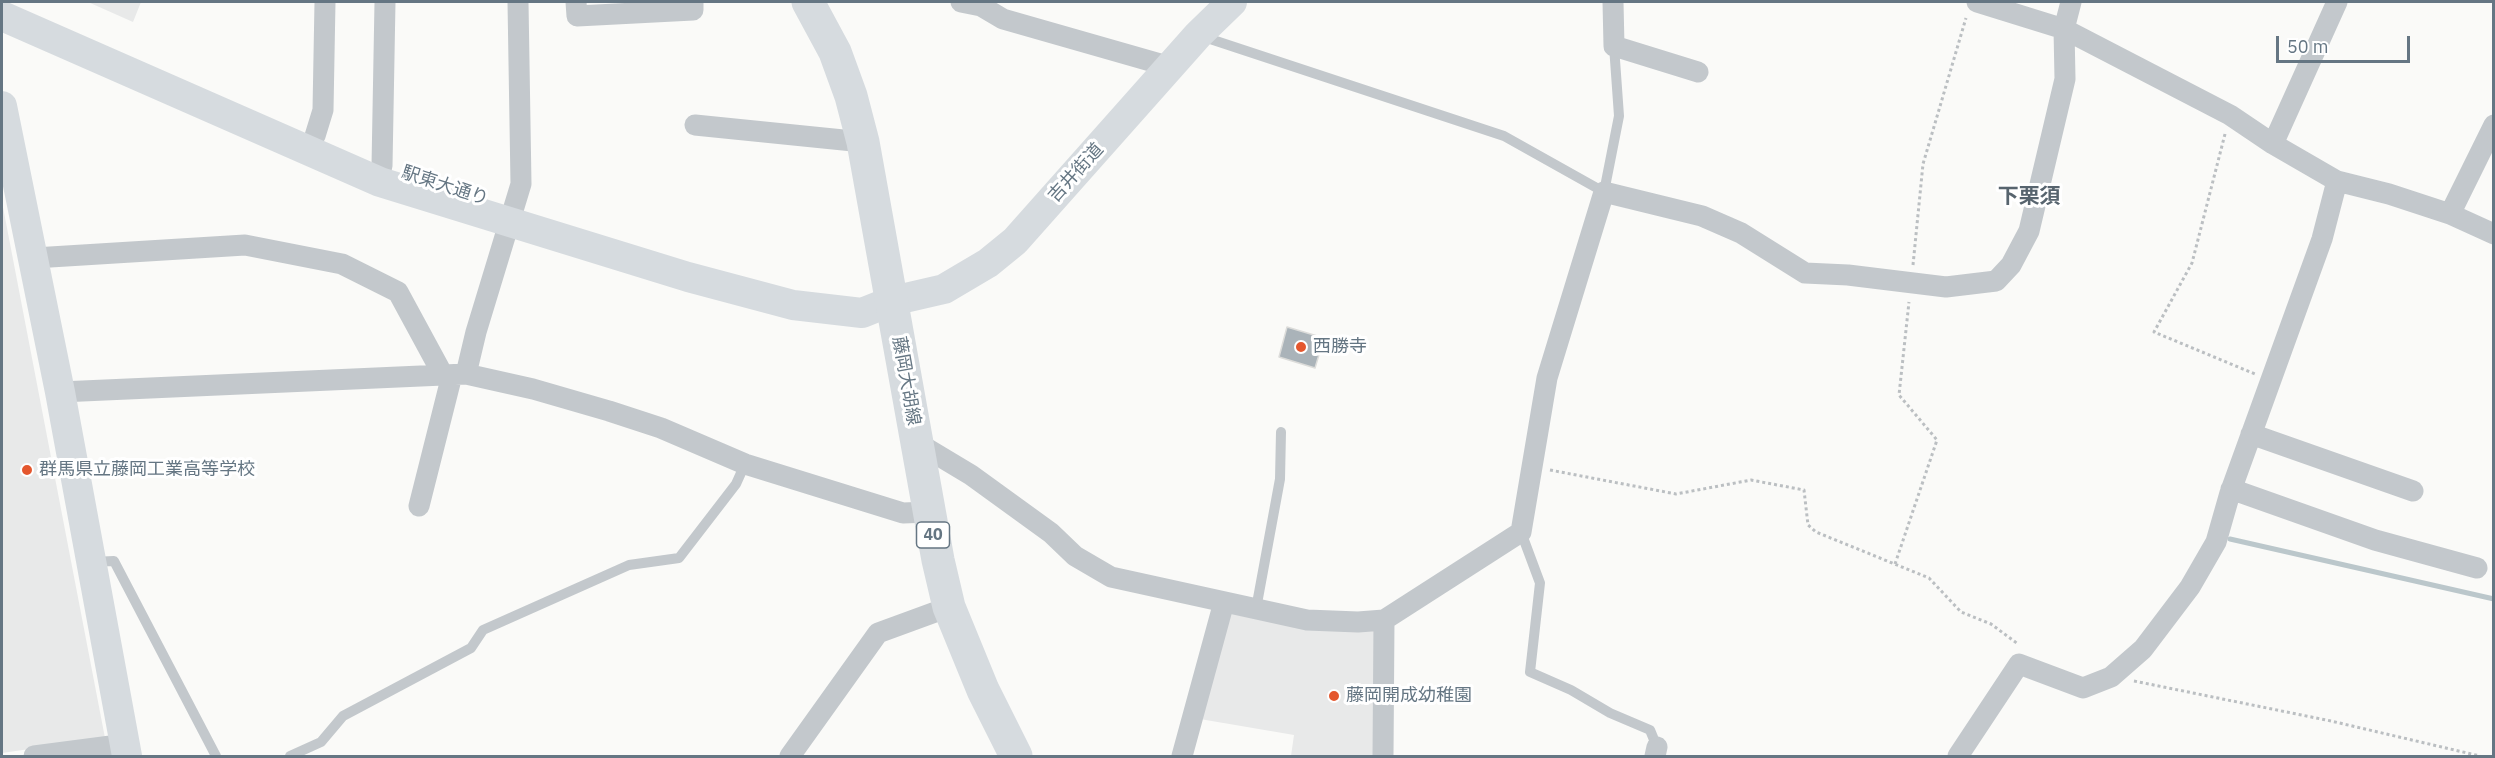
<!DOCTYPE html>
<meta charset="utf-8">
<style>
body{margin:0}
#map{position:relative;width:2495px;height:758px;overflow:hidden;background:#fafaf8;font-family:"IBM Plex Sans",sans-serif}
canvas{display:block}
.frame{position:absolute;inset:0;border:3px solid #657683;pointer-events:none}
.scale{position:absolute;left:2276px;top:36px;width:134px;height:27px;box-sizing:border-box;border:3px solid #657683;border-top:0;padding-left:8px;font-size:18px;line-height:21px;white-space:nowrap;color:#657683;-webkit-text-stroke:4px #fff;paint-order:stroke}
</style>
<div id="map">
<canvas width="2495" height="758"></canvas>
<div class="frame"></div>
<div class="scale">50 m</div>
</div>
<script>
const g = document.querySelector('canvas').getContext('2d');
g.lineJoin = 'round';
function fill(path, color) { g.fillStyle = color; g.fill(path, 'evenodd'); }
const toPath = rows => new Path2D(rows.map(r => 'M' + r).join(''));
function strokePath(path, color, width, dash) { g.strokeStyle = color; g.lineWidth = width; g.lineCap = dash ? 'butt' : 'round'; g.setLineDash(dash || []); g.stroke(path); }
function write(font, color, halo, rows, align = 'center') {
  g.font = font + ' "IBM Plex Sans","Noto Sans JP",sans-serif'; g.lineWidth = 6; g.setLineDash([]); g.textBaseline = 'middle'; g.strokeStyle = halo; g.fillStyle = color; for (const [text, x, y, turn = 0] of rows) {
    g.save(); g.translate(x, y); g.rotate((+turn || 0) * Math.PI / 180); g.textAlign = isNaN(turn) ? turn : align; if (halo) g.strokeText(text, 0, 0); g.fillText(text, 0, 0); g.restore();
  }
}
fill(toPath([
 [88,2,141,2,133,22],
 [2,202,105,738,2,753],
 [1227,611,1378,629,1377,756,1291,756,1294,735,1200,719]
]), '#e8e9e9');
strokePath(toPath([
 [2230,539,2494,599]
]), '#bbc7cb', 5);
const building = toPath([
 [1287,327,1324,338,1315,368,1279,357,1287,327]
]);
fill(building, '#aab3b9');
strokePath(building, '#dcdcda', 1.5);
strokePath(toPath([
 [2225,134,2192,263,2154,332,2255,374],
 [1913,265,1923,164,1966,18],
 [1550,470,1676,494,1751,480,1804,490,1808,525,1816,532,1929,578,1961,612,1991,624,2018,644],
 [1895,564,1937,440,1899,395,1909,302],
 [2134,681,2331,721,2480,756]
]), '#bbbfc2', 3, [3, 3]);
strokePath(toPath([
 [1201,36,1504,136,1604,192,1619,116,1614,46],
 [1521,532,1540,583,1530,672,1571,690,1610,713,1650,730,1657,747],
 [92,562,114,561,216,756],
 [1256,609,1280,479,1281,432],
 [290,756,321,742,343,716,471,648,483,630,629,565,679,558,736,484,745,464]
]), '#c3c8cc', 10);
strokePath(toPath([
 [576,2,577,16,693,10,693,2],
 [961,2,981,6,1003,19,1171,67],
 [1613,2,1614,46,1698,72],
 [1977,2,2064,29,2230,115,2273,144,2337,181,2389,194,2450,214,2494,234],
 [695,125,863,142],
 [315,136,323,110,325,2],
 [2273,144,2337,2],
 [382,166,385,2],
 [2450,214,2494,125],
 [34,258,245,245,342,264,398,292,443,375],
 [466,374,476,332,521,184,518,2],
 [60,392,466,374,533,389,609,411,661,428,745,464,903,513,929,512],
 [2251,434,2413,491],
 [916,442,971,475,1051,533,1075,556,1111,577,1307,620,1358,622,1384,620,1521,532,1547,378,1604,192,1702,216,1741,233,1805,273,1848,275,1946,287,1996,281,2011,265,2029,231,2065,79,2064,29,2071,2],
 [2231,489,2375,540,2477,568],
 [419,506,452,375],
 [34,756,126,744],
 [790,756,878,633,949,607],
 [1182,756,1224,602],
 [1383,756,1384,620],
 [1655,756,1657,747],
 [1958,756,2019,664,2083,688,2111,677,2143,649,2190,587,2216,542,2230,493,2322,239,2337,181]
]), '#c3c8cc', 21);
strokePath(toPath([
 [2,16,380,182,688,277,793,305,862,313,892,301,944,289,988,263,1015,241,1198,35,1232,2],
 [2,106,60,392,127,756]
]), '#d6dbdf', 30);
strokePath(toPath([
 [808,2,835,52,851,96,863,142,938,560,949,607,983,690,1016,756]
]), '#d6dbdf', 33);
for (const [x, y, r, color] of [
 [1301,347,6,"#e4572e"],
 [27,470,6,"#e4572e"],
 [1334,696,6,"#e4572e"]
]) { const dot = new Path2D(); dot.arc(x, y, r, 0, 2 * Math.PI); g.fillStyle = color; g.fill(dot); strokePath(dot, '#fff', 2); }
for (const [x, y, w] of [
 [933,535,33]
]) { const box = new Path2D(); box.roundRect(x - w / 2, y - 13, w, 26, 4.5); g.fillStyle = '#fff'; g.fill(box); strokePath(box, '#657683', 1.5); }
write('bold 16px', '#657683', null, [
 ["40",933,535]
]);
write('18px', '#657683', '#fff', [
 ["吉井街道",1076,173,-48],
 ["駅東大通り",445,186,18],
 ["藤岡大胡線",906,381,80]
]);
write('18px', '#657683', '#fff', [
 ["西勝寺",1313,347],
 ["群馬県立藤岡工業高等学校",39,470],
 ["藤岡開成幼稚園",1346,696]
], 'left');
write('bold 21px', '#57646e', '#fff', [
 ["下栗須",2029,197]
]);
</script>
